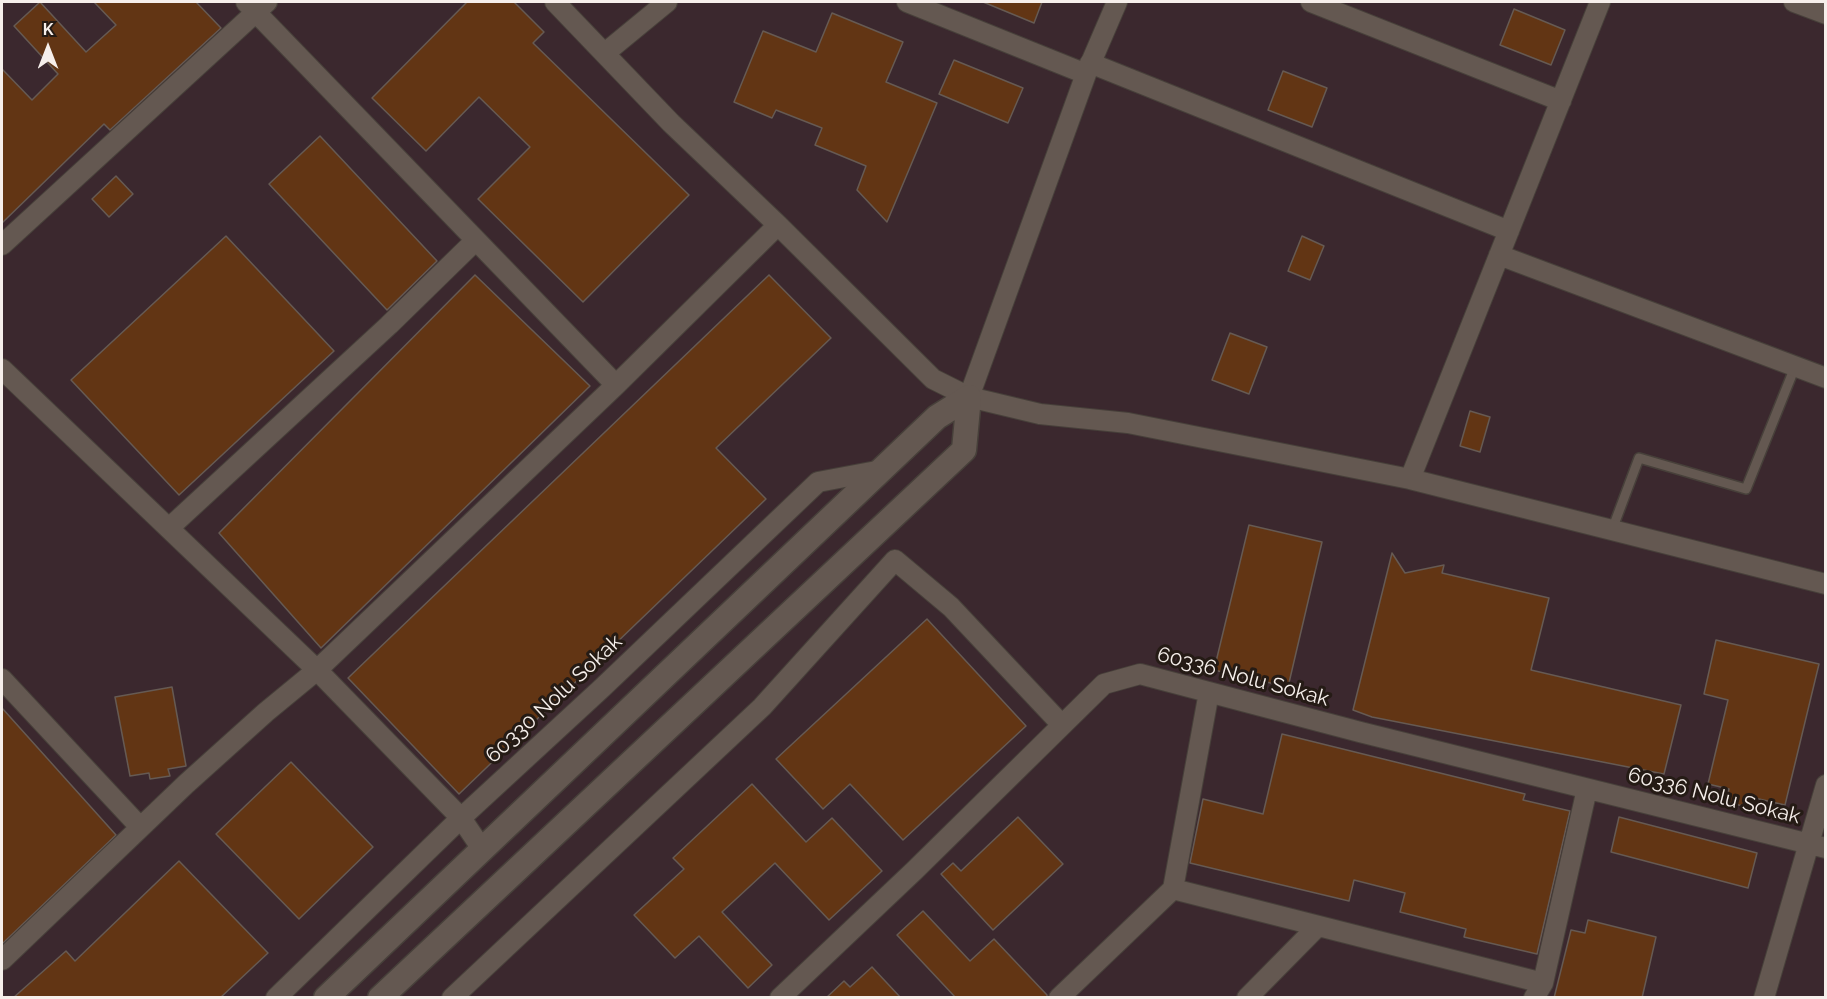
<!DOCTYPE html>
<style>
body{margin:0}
#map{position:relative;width:1827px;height:999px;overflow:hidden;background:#2f251f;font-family:Raleway,sans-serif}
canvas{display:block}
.frame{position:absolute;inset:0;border:3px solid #f6efeb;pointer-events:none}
.north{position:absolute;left:18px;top:18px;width:60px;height:60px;-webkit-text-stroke:4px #251b15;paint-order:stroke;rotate:0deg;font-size:16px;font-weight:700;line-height:24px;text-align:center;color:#f6efeb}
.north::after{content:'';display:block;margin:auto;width:21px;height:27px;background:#f6efeb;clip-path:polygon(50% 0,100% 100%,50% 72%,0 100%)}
</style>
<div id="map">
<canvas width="1827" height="999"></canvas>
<div class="frame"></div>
<div class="north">K</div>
</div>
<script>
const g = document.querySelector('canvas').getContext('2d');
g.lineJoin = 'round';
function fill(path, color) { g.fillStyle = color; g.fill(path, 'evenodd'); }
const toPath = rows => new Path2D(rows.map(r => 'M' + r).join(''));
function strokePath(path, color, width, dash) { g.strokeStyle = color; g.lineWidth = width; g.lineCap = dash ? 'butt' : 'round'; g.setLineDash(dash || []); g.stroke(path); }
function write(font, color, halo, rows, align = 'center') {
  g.font = font + ' Raleway,sans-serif'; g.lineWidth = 6; g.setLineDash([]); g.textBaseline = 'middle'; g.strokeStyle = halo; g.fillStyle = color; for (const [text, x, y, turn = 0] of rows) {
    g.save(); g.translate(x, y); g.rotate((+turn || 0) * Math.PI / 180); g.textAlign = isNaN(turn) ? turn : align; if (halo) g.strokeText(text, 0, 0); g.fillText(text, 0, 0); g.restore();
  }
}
fill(toPath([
 [2,2,1825,2,1825,997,2,998]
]), '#3b282e');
const building = toPath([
 [40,2,86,52,116,25,94,2,196,2,221,28,110,130,104,124,2,223,2,69,32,100,58,74,14,26,40,2],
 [467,2,514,2,544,32,533,43,689,195,583,302,478,199,530,147,479,97,426,151,372,98,467,2],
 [983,2,1042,2,1034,23,983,2],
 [1514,9,1565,30,1551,65,1500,45,1514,9],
 [832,13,903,42,886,82,937,103,887,222,857,190,866,166,815,145,822,128,776,110,772,118,734,102,763,31,816,52,832,13],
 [954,60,1023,88,1008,123,939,94,954,60],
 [1283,71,1327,88,1312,127,1268,110,1283,71],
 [320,136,437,261,387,310,269,184,320,136],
 [116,176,133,194,109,217,92,199,116,176],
 [226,236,334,351,179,495,71,380,226,236],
 [1302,236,1324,246,1310,280,1288,271,1302,236],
 [475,275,590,386,321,648,219,533,475,275],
 [769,275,831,338,716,448,766,499,459,794,348,678,769,275],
 [1230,333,1267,347,1249,394,1212,380,1230,333],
 [1470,411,1490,417,1480,452,1460,446,1470,411],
 [1249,525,1322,542,1288,687,1214,670,1249,525],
 [1392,553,1405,573,1444,565,1442,573,1549,598,1531,670,1681,705,1664,774,1372,717,1353,710,1392,553],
 [927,619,1026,726,903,840,850,784,823,809,776,759,927,619],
 [1716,640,1819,664,1785,805,1746,796,1743,806,1726,802,1729,789,1708,784,1728,700,1704,694,1716,640],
 [172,687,186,766,168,769,170,776,150,779,149,773,130,776,115,697,172,687],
 [2,708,116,835,2,944,2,708],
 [1282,734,1525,794,1523,800,1570,811,1537,954,1464,937,1466,929,1400,912,1405,893,1354,880,1349,901,1190,863,1203,799,1263,814,1282,734],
 [291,762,373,847,299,919,216,834,291,762],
 [752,784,806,842,832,818,882,871,829,920,775,863,722,912,772,965,748,988,699,936,675,958,634,915,684,869,673,858,752,784],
 [1018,817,1063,864,993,930,941,874,953,863,961,871,1018,817],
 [1619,817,1757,853,1748,888,1611,852,1619,817],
 [179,861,268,953,220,998,13,998,66,951,75,961,179,861],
 [923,911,970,961,994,939,1047,995,1047,998,956,998,897,935,923,911],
 [1588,920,1656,937,1642,998,1554,998,1571,930,1585,933,1588,920],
 [872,967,901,998,826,998,844,981,850,987,872,967]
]);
fill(building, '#623514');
strokePath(building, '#665a53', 1.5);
const service = toPath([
 [1612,530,1639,458,1746,489,1795,367]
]);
const minor = toPath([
 [246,2,616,385],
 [555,2,671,123,778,225,933,379,969,397,1040,414,1128,423,1410,479,1826,584],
 [907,2,1086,74],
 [1311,2,1561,101],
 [1794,2,1826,14],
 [605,53,667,2],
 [1090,63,1509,231],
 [2,245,267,2],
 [1499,255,1826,378],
 [2,369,317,670,461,818,482,849],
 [969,397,1086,74,1117,2],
 [1410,479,1600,2],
 [169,528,389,325,476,240],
 [2,679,140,827],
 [1173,889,1543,983,1534,998],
 [2,960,186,784,266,712,317,670,616,385,778,225],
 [1543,983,1587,789],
 [276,998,461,818,602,688,818,482,882,470],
 [452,998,762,707,895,560,951,607,1062,725],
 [780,998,915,870,1104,684,1140,674,1360,732,1826,848],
 [1059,998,1173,889,1209,692],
 [1247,998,1318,926],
 [1764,998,1826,785]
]);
const tertiary = toPath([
 [326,998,937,417,969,397],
 [380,998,964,450,969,397]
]);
strokePath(service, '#47403a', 12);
strokePath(minor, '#47403a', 22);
strokePath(tertiary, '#47403a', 27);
strokePath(service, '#645851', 9);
strokePath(minor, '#645851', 20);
strokePath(tertiary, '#645851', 24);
write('21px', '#f6efeb', '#251b15', [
 ["60336 Nolu Sokak",1243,677,15],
 ["60330 Nolu Sokak",554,699,-43],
 ["60336 Nolu Sokak",1714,796,14]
]);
</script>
